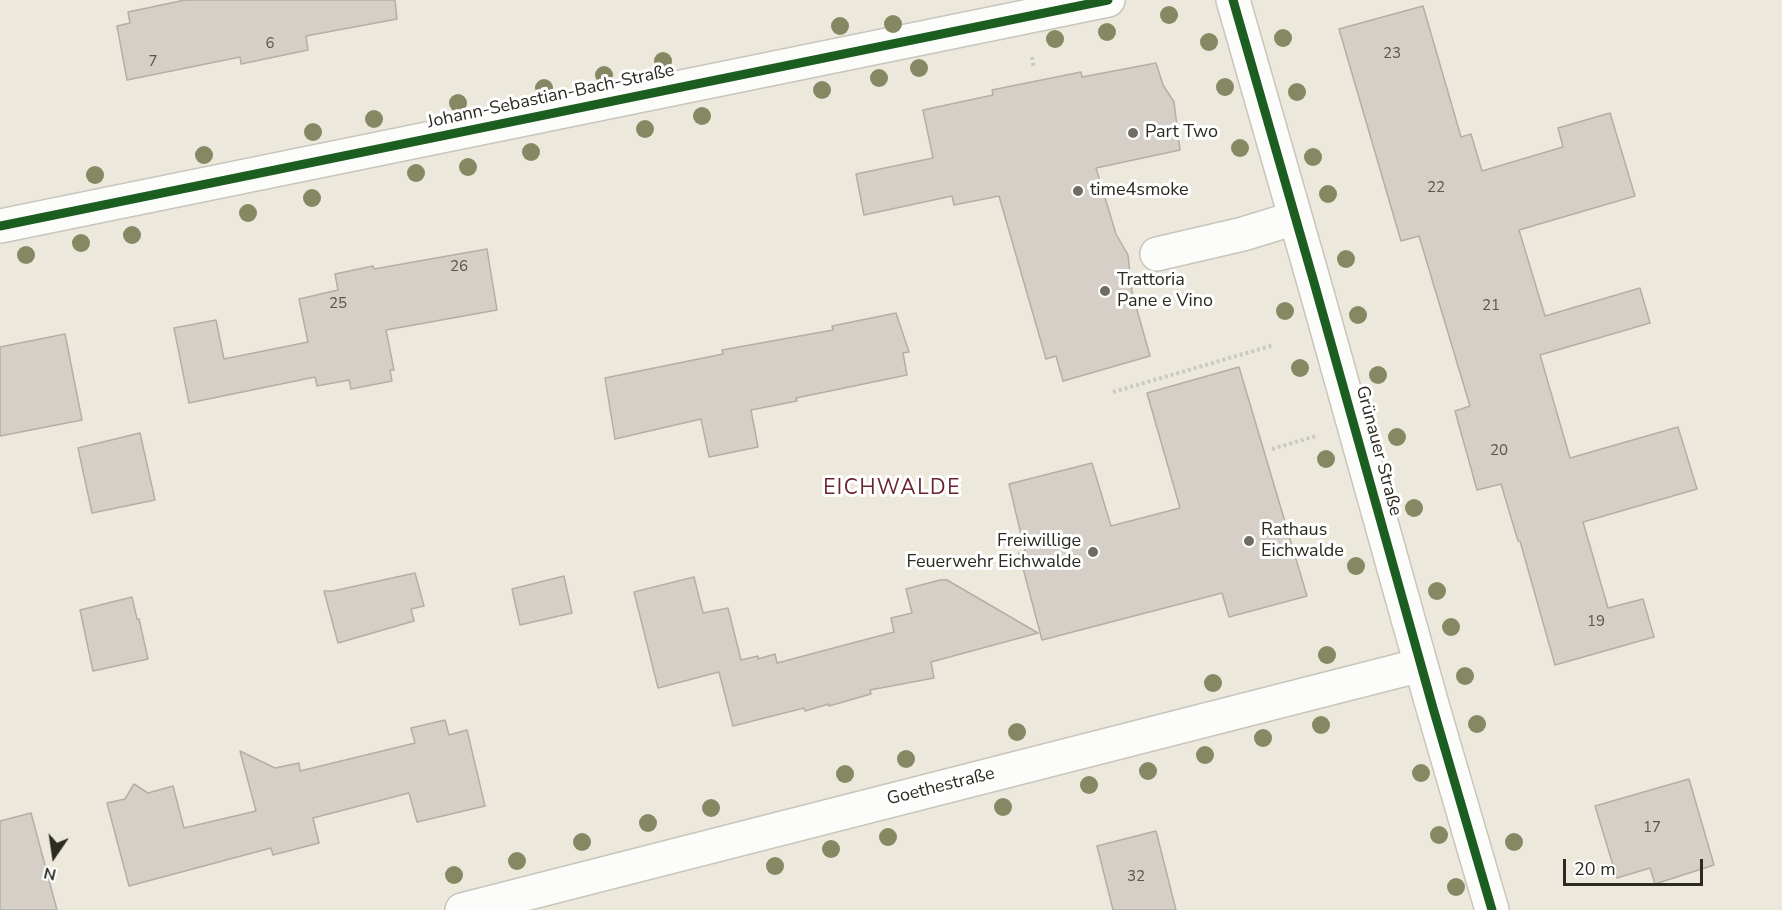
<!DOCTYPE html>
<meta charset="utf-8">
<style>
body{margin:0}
#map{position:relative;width:1782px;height:910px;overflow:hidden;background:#ece8dc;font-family:"Nunito Sans",sans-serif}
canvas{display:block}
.north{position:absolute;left:24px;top:826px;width:60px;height:60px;-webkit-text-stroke:4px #fff;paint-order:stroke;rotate:193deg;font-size:16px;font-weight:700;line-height:24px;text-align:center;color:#2c2a22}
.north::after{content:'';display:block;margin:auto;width:21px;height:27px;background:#2c2a22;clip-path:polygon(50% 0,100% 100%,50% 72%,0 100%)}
.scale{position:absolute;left:1563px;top:859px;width:140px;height:27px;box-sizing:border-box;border:3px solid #2c2a22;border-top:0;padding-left:8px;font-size:18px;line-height:21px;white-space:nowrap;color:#2c2a22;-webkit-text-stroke:4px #fff;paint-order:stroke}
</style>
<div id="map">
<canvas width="1782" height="910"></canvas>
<div class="north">N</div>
<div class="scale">20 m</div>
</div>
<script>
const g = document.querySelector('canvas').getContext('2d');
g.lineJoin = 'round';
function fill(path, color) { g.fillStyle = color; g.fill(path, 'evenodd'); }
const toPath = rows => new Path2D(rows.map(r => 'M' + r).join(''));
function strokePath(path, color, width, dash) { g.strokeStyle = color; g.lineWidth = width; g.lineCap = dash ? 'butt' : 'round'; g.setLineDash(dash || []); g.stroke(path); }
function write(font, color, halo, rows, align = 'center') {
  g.font = font + ' "Nunito Sans",sans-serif'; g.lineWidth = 6; g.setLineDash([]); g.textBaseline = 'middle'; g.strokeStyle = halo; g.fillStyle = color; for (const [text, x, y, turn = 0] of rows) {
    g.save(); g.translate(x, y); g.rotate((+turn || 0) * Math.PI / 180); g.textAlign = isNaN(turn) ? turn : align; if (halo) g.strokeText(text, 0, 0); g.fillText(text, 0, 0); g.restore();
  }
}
const building = toPath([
 [185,0,395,0,397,19,306,36,308,50,241,64,240,57,127,80,117,26,130,23,128,12,185,0],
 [1423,6,1461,137,1471,134,1482,171,1563,147,1558,128,1610,113,1635,196,1519,230,1545,316,1640,288,1650,323,1540,355,1570,458,1678,427,1697,489,1583,522,1608,608,1643,599,1654,637,1555,665,1520,541,1518,541,1501,484,1477,490,1455,411,1470,406,1419,236,1401,241,1339,29,1423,6],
 [1156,63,1163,85,1174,102,1180,150,1096,168,1116,234,1128,255,1132,292,1150,356,1063,381,1056,356,1046,359,999,196,954,205,952,196,864,215,856,174,933,158,923,110,993,95,992,90,1081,72,1082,77,1156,63],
 [487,249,497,310,386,330,394,370,390,370,392,381,351,389,349,380,317,386,315,377,189,403,174,328,216,320,224,359,308,342,299,299,338,290,335,274,373,266,374,269,487,249],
 [896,313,909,352,903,353,907,375,796,398,797,401,751,410,758,447,709,457,701,419,615,439,605,378,723,354,722,350,833,330,832,326,896,313],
 [65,334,82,420,0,436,0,347,65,334],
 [1239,367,1307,596,1229,617,1222,593,1042,640,1019,553,1025,551,1009,484,1092,463,1111,526,1180,508,1147,393,1239,367],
 [140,433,155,500,92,513,78,448,140,433],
 [415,573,424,606,411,609,414,621,338,643,324,591,333,591,415,573],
 [564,576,572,613,520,625,512,589,564,576],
 [694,577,703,613,728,608,741,660,758,656,758,659,775,654,777,663,894,632,891,618,912,613,906,589,940,580,947,580,1038,633,931,662,934,678,870,690,871,694,829,706,829,704,805,711,804,708,733,726,719,672,658,688,634,592,694,577],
 [132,597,137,619,139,619,148,659,93,671,80,610,132,597],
 [445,720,449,735,467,730,485,806,417,822,409,793,313,818,319,843,273,855,271,848,129,886,107,803,125,799,134,784,148,793,173,786,184,828,256,811,240,751,275,768,299,763,300,771,415,743,411,728,445,720],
 [1689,779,1714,865,1655,884,1650,868,1617,878,1595,806,1689,779],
 [31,813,57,910,0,910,0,821,31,813],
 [1156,831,1176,910,1113,910,1097,846,1156,831]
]);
fill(building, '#d5cfc7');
strokePath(building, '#b3afa7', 1.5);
const minor = toPath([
 [1233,0,1315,286,1433,708,1492,910],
 [0,226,1108,0],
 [1157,254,1243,234,1295,218],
 [462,910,1421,665]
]);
strokePath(minor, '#c8c5bb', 36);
strokePath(toPath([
 [1032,57,1034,69],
 [1113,392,1274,345],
 [1272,449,1316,436]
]), '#cbc9c6', 4, [3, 3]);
strokePath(minor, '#fcfcfa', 33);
strokePath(toPath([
 [1233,0,1315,286,1433,708,1492,910],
 [0,226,1108,0]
]), '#1b5e20', 9);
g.fillStyle = '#858963';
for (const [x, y] of [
 [1169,15],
 [893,24],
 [840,26],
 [1107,32],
 [1283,38],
 [1055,39],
 [1209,42],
 [663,61],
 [919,68],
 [604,75],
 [879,78],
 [1225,87],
 [544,88],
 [822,90],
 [1297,92],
 [458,103],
 [702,116],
 [374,119],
 [645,129],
 [313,132],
 [1240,148],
 [531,152],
 [204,155],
 [1313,157],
 [468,167],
 [416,173],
 [95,175],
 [1328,194],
 [312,198],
 [248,213],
 [132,235],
 [81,243],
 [26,255],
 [1346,259],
 [1285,311],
 [1358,315],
 [1300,368],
 [1378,375],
 [1397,437],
 [1326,459],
 [1414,508],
 [1356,566],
 [1437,591],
 [1451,627],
 [1327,655],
 [1465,676],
 [1213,683],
 [1477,724],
 [1321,725],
 [1017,732],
 [1263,738],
 [1205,755],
 [906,759],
 [1148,771],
 [1421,773],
 [845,774],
 [1089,785],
 [1003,807],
 [711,808],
 [648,823],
 [1439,835],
 [888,837],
 [582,842],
 [1514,842],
 [831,849],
 [517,861],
 [775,866],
 [454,875],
 [1456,887]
]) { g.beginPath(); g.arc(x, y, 9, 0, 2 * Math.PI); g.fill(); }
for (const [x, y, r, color] of [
 [1133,133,6,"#6f6c63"],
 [1078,191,6,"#6f6c63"],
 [1105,291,6,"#6f6c63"],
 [1249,541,6,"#6f6c63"],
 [1093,552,6,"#6f6c63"]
]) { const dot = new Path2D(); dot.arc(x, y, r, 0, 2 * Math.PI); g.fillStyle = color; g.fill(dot); strokePath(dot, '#fff', 2); }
write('15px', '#58554d', null, [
 ["6",270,44],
 ["23",1392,54],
 ["7",153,62],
 ["22",1436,188],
 ["26",459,267],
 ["25",338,304],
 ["21",1491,306],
 ["20",1499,451],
 ["19",1596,622],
 ["17",1652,828],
 ["32",1136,877]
]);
write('18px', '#2c2a22', '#fff', [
 ["Johann-Sebastian-Bach-Straße",551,97,-12],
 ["Grünauer Straße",1378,451,75],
 ["Goethestraße",941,787,-14]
]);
write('18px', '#2c2a22', '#fff', [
 ["Part Two",1145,133],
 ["time4smoke",1090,191],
 ["Trattoria",1117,281],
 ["Pane e Vino",1117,302],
 ["Rathaus",1261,531],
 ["Eichwalde",1261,552],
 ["Freiwillige",1081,542,"right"],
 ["Feuerwehr Eichwalde",1081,563,"right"]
], 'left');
g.letterSpacing = '1.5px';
write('21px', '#682232', '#fff', [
 ["EICHWALDE",892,489]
]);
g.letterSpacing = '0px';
</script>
